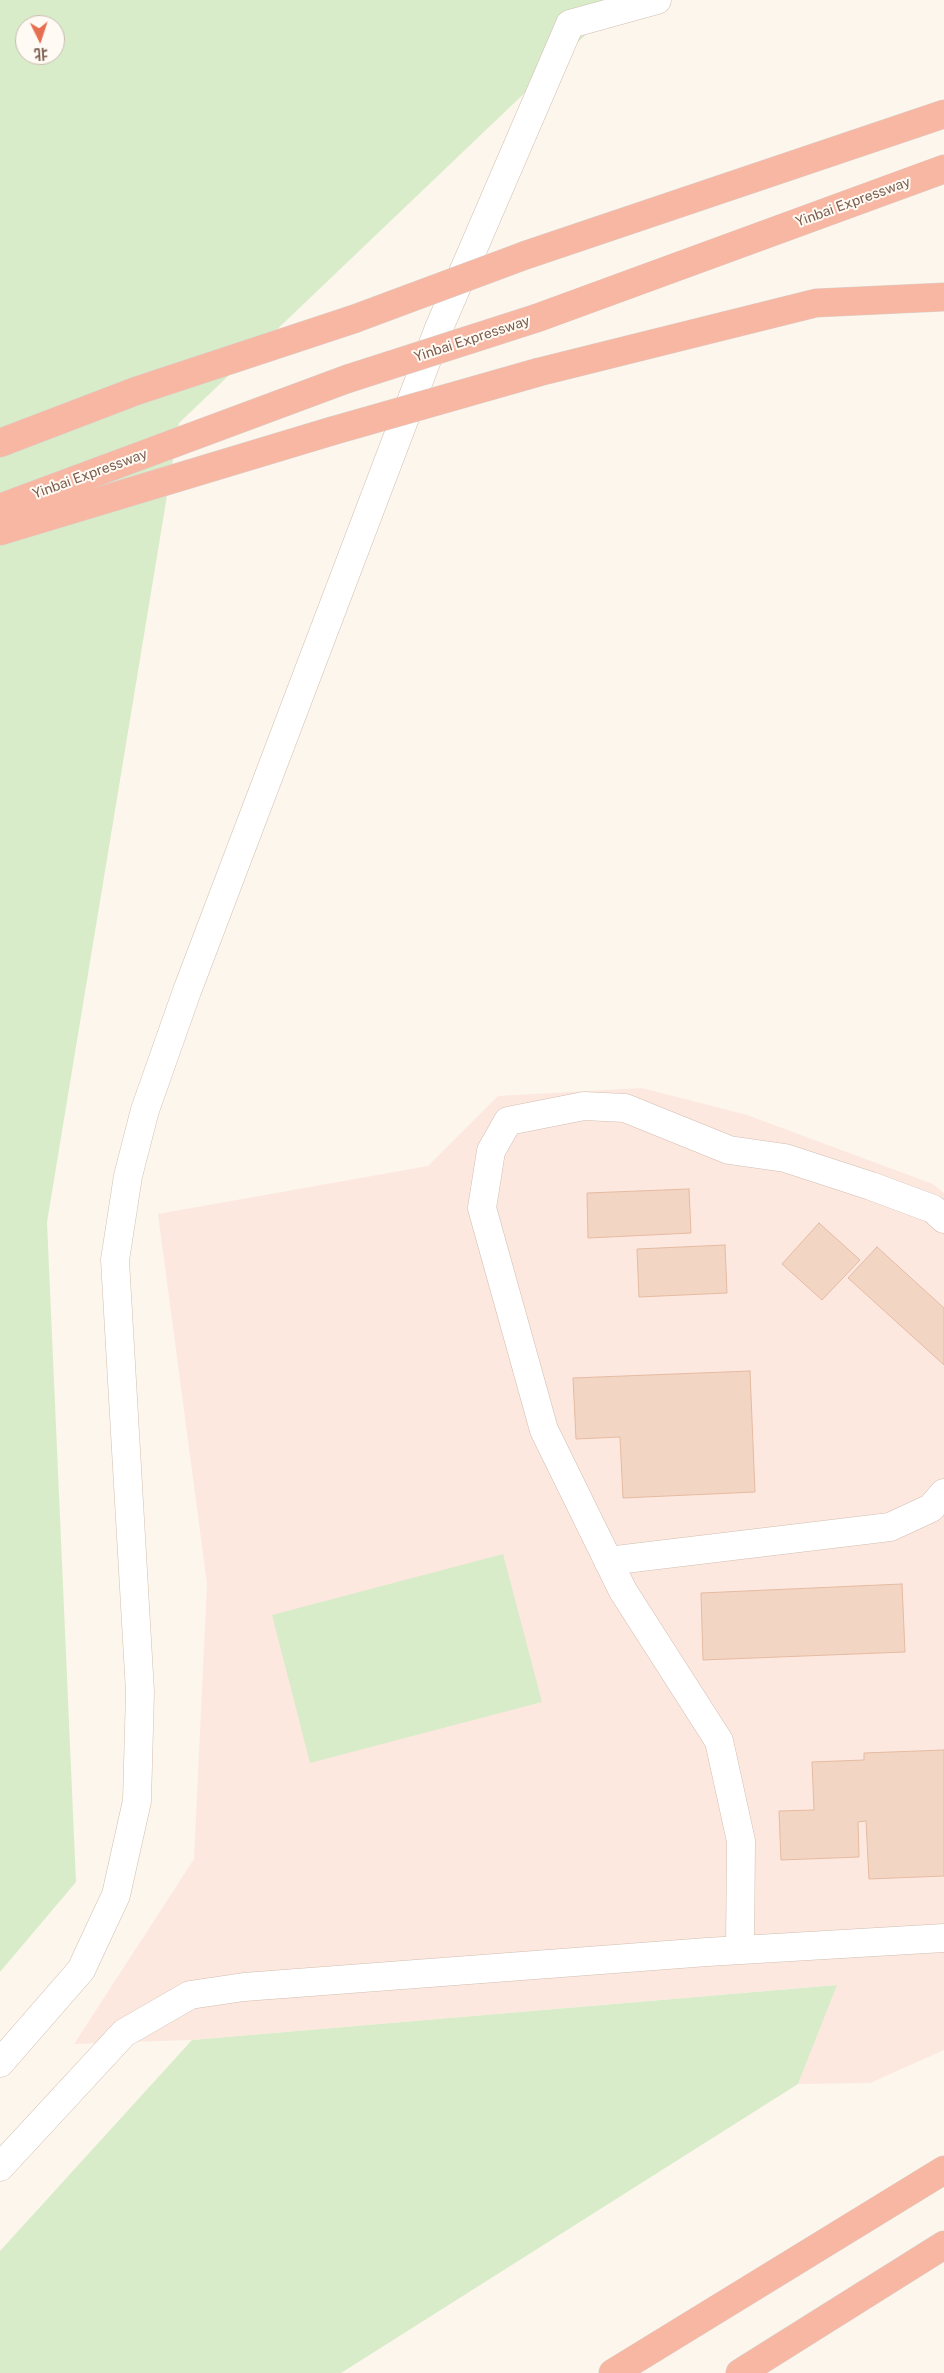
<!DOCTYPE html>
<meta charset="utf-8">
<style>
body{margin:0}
#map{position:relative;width:944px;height:2373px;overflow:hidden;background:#fdf6ec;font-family:"Public Sans","Noto Sans SC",sans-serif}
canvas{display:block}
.north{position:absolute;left:15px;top:15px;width:50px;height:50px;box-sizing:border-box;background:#fffaf3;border:1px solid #cabbb1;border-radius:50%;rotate:176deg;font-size:14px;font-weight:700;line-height:20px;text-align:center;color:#7a5c4d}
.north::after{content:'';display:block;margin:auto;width:18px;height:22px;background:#e76f51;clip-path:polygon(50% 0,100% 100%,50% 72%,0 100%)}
</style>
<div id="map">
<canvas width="944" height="2373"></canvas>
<div class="north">北</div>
</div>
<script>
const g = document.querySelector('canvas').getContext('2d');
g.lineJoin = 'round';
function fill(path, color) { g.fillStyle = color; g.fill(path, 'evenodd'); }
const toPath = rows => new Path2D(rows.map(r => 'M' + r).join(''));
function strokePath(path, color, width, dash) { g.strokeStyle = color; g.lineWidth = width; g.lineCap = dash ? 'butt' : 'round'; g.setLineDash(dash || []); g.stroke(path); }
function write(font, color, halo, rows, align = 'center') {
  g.font = font + ' "Public Sans",sans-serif'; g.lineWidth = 4; g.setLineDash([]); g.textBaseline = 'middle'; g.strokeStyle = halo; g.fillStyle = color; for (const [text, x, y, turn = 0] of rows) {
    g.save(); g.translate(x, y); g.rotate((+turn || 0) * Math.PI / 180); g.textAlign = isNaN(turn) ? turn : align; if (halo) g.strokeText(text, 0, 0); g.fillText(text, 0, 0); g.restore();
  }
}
fill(toPath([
 [642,1088,747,1115,933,1184,944,1193,944,2050,870,2083,798,2084,836,1985,192,2040,74,2044,194,1859,207,1584,158,1214,428,1166,498,1096]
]), '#fde8e0');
fill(toPath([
 [0,0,622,0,179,423,47,1222,76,1882,0,1972],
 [25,25,55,25,55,55,25,55],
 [503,1554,542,1702,310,1763,272,1615],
 [837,1985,798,2084,341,2373,0,2373,0,2251,192,2040]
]), '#d8ecc9');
const building = toPath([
 [689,1189,691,1233,588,1238,587,1193,689,1189],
 [819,1223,860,1260,822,1300,782,1264,819,1223],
 [725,1245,727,1293,639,1297,637,1249,725,1245],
 [877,1247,944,1308,944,1365,848,1278,877,1247],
 [750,1371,755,1492,623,1498,620,1437,576,1439,573,1378,750,1371],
 [902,1584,905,1652,703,1660,701,1593,902,1584],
 [944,1750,944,1876,869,1879,866,1821,858,1822,859,1857,781,1860,779,1811,814,1810,812,1762,864,1760,864,1753,944,1750]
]);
fill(building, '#f3d5c3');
strokePath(building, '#e6bba3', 1);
const minor = toPath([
 [608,1561,890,1527,931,1508,944,1493],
 [740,1950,741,1841,719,1741,623,1591,544,1430,482,1208,491,1151,508,1121,584,1106,625,1108,729,1150,785,1158,871,1186,933,1209,944,1219],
 [0,2063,81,1970,116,1895,137,1801,140,1692,115,1260,128,1176,145,1110,187,991,439,328,570,24,657,0],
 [0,2167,124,2033,190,1995,244,1987,707,1952,944,1938]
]);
const highway = toPath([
 [526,255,944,114],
 [537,318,944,169],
 [539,372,816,303,944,297],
 [0,443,136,391,354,319],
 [0,508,347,379],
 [0,531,332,431],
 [613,2373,944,2170],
 [740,2373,944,2245]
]);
strokePath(minor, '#d1beb0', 29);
strokePath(highway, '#dad1cd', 29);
strokePath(minor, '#fff', 28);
strokePath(highway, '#f7b7a3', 28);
const highwayBridge = toPath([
 [354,319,526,255],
 [347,379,537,318],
 [332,431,539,372]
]);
strokePath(highwayBridge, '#dad1cd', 29, []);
strokePath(highwayBridge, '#f7b7a3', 28);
write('14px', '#7a5c4d', '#fffaf3', [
 ["Yinbai Expressway",853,202,-20],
 ["Yinbai Expressway",472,339,-18],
 ["Yinbai Expressway",90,474,-20]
]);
</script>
